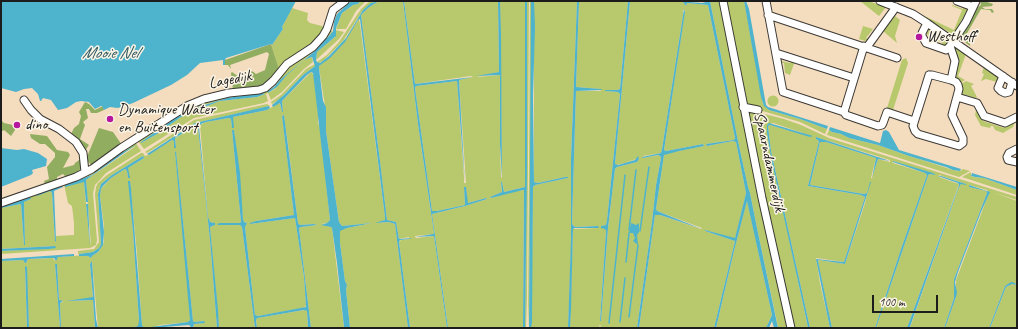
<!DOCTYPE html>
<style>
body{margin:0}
#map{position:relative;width:1018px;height:329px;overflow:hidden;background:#f4dcbe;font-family:Caveat,sans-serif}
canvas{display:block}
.frame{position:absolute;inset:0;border:2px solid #1c1c1c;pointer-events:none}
.scale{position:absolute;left:872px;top:295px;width:66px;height:18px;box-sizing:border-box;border:2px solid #1c1c1c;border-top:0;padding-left:5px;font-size:12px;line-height:14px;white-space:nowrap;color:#1c1c1c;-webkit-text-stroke:3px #fcf5e5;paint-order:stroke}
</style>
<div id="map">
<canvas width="1018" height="329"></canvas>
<div class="frame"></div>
<div class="scale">100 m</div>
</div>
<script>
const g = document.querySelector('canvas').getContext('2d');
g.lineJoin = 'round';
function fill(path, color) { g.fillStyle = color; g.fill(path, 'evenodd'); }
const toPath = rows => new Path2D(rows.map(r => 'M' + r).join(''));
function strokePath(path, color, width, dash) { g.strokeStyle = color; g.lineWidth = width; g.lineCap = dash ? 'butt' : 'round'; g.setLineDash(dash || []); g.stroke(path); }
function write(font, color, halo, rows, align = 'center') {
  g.font = font + ' Caveat,sans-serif'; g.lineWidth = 3; g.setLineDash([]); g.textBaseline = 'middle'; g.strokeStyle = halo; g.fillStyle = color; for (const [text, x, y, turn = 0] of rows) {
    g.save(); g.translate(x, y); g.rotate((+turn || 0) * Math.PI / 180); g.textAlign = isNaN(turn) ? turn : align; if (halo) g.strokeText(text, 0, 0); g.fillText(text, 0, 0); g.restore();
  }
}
fill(toPath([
 [360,1,366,1,356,11,346,29,336,29,342,13,353,5,358,4],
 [370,1,375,1,363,10,343,41,323,61,318,63,317,62,327,55,339,42,361,9],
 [379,1,403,1,418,124,434,233,433,234,415,236,416,238,434,236,447,328,410,328,399,242,401,240,409,239,409,237,399,239,396,222,387,220,380,161,361,15,368,8],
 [404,1,498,1,499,72,476,77,500,75,500,144,501,177,502,178,500,1,525,1,525,187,504,192,502,182,501,182,502,192,490,197,491,198,516,191,524,190,523,328,448,328,432,214,465,206,487,199,486,198,468,203,467,201,466,187,464,187,465,205,437,211,432,211,415,88,416,86,457,81,464,177,464,183,466,183,459,80,473,77,471,76,415,84],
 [527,1,529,1,528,165,527,297,526,328,525,328],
 [530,1,531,1,531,174,529,304,528,328],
 [534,1,577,1,571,158,571,252,568,328,531,328,533,187,535,185,568,178,565,177,538,183,534,182],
 [579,1,628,1,620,89,617,90,605,90,605,91,618,92,620,94,607,220,606,225,601,226,601,228,605,228,606,231,600,321,601,321,608,228,615,169,617,167,637,162,639,159,638,157,636,159,625,163,616,165,615,164,630,1,678,1,683,2,686,6,687,3,708,5,735,138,734,140,706,144,707,146,733,141,736,142,746,193,735,239,705,230,705,231,735,241,714,328,639,328,655,215,660,215,701,229,702,228,657,211,656,209,664,155,667,153,704,146,703,144,666,151,664,150,685,10,683,10,683,15,662,149,661,153,643,156,643,158,659,155,661,158,656,185,652,222,637,328,601,328,600,324,599,328,570,328,573,229,598,228,598,226,575,227,572,224,576,91,601,91,600,89,576,87],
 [710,1,721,1,789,328,778,328,777,322,757,228,750,193,748,187,738,141],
 [725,1,744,1,763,104,769,110,800,119,827,129,825,134,800,122,749,107,745,103],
 [860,1,868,1,886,7,879,16],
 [952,5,963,9,964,6,969,7,954,34,952,34,916,12,954,30,962,10,952,6],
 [292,8,308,13,307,20,310,23,326,27,314,43,310,44,279,69,271,44,272,45,283,29,282,27],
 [895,16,900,20,895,36,897,43,883,31],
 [359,19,360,24,385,217,385,220,378,223,389,222,395,224,408,328,350,328,346,290,347,285,345,281,340,243,340,230,347,228,372,223,342,226,339,222,326,131,325,106,319,68,319,66,341,46],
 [863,26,873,29,866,38,868,39,865,41,859,39],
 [928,27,949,42,946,45,943,45,941,42,929,37,927,34,924,35],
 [329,30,332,31,332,32,321,45,268,91,268,93,275,89,286,76,304,60,312,57,313,62,304,69,282,92,271,100,268,93,266,94,268,101,264,103,194,118,144,149,138,141,179,113,209,100,255,92,289,66],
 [262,93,265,94,257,97,220,101,194,111,181,117,157,134,141,143,141,142,178,116,192,109,227,98],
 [336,30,344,32,339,39,316,60,317,52,335,37],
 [954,46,966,54,958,76,965,80,960,83,955,75,959,59,953,49],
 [906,58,908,63,893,110,887,108,902,60],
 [792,60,795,61,790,75,785,73,784,63,781,63,781,61,790,63],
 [315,64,315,66,303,75,281,98,272,104,271,102,281,95,306,69],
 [984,67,998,77,997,82,986,79,981,81,984,74,982,73],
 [311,72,314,75,318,114,318,123,320,127,330,220,327,223,321,224,331,227,332,228,344,328,311,328,299,228,301,227,317,225,314,224,300,225,298,223,288,144,284,116,282,115,294,215,256,221,250,224,295,218,304,277,306,306,303,308,258,316,255,315,245,227,247,223,244,222,243,219,234,130,232,130,241,222,240,223,220,223,218,225,240,225,242,227,255,328,219,328,210,227,215,225,215,223,210,222,208,218,200,125,206,122,229,118,231,119,232,127,233,128,233,117,267,110,279,103,280,104,282,112,283,112,282,101],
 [966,81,974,84,971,86,977,97,976,98,962,94,961,84],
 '767.5 101a5.5 5.5 0 1 1 11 0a5.5 5.5 0 1 1-11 0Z',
 [267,104,270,106,195,123,147,153,145,152,194,120],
 [978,108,983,119,983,121,1004,128,1005,124,1016,119,1013,127,1003,133,995,130,993,126,991,126,990,128,981,126,975,115,976,110],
 [749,110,784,119,801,125,829,138,1017,197,1017,200,995,193,1017,201,1017,283,1015,283,1005,286,989,328,945,328,956,297,956,280,989,193,987,190,969,185,969,187,986,191,987,193,954,279,954,298,944,328,910,328,958,189,961,184,966,184,939,175,939,177,959,184,907,328,876,328,928,176,929,174,936,175,893,161,893,163,925,173,927,175,901,249,875,328,832,328,818,262,819,260,845,264,865,203,870,182,867,193,864,194,810,185,820,142,826,142,876,158,871,178,872,178,878,159,890,162,890,160,816,137,816,139,819,141,808,186,861,195,865,197,844,262,816,258,820,283,830,328,810,328,771,151,768,126,770,125,812,137,803,133,773,123,767,125,768,140,808,328,792,328,746,114],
 [196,126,198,127,210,240,217,328,194,328,194,324,204,323,204,321,194,322,193,321,176,152,175,151,191,318,189,322,160,325,151,328,143,327,142,326,137,254,130,181,129,181,129,183,133,232,139,321,139,326,131,328,98,328,92,261,90,264,93,298,67,301,93,300,95,328,61,328,60,303,63,302,63,301,60,301,59,299,57,264,55,264,60,328,29,328,26,266,25,271,27,328,1,328,1,261,23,260,25,263,27,262,28,259,35,259,53,258,55,261,58,257,87,255,91,258,92,256,98,252,103,245,104,241,104,226,100,196,101,189,111,178,125,169,127,171,128,178,128,168,144,158,143,156,112,175,101,184,98,194,101,244,99,248,93,252,78,254,78,251,94,249,99,242,95,194,96,187,98,183,107,175,141,153,143,153,145,156,148,155,172,140,174,141,176,148,175,138],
 [829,130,832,132,841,134,849,138,878,145,909,156,919,159,953,170,960,171,963,169,970,171,959,177,827,135],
 [135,142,141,151,106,173,95,185,93,193,97,240,96,245,90,248,1,254,1,251,55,248,55,246,1,249,1,208,21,204,24,245,25,245,24,203,24,202,31,199,30,198,1,206,1,204,61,183,63,186,37,195,50,191,52,193,55,242,56,241,56,236,74,235,74,223,72,206,68,203,64,184],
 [136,146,86,180,91,246,89,236,84,182,83,182,65,186,65,185,92,175,120,154],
 [971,172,971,176,973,177,984,178,1017,190,1017,195,962,177],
 [747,200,772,315,766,328,716,328,734,251],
 [1012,284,1017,285,1017,328,990,328,1006,287],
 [305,310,307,311,308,328,257,328,256,318]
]), '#b7c96c');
fill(toPath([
 [980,1,984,1,993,4,992,6,982,7,985,9,992,9,994,12,992,13,990,10,981,9,966,35,966,37,970,42,970,46,960,38,978,7,981,5],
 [271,44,279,69,267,82,261,86,233,90,231,73,232,72,239,77,252,71,256,74,265,70,269,54,267,52,230,65,231,69,228,65,225,65,225,60],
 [85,102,89,104,95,110,103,106,104,110,97,113,91,113,89,109,86,109,88,118,83,122,85,125,80,139,89,145,85,151,71,134,74,128,79,124,81,116,79,112],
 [1,116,1,120,4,123,13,125,15,130,11,136,4,130,3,131,1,130],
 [99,128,113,132,122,145,92,166,86,159],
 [30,134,47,136,57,150,68,152,70,155,63,168,74,165,75,163,82,158,82,167,77,173,66,177,63,174,57,177,57,180,45,185,44,181,49,179,47,167,55,157,55,153,45,144,40,144,31,138]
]), '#91ad60');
fill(toPath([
 [1,1,296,1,282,27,283,29,272,45,271,44,226,58,225,60,225,65,223,65,223,60,200,63,187,75,171,85,133,103,118,108,110,107,104,110,102,106,101,106,95,109,89,102,81,101,76,102,67,108,58,110,51,100,43,98,41,101,40,101,38,94,32,88,24,89,16,92,1,88],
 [351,1,360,1,358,4,353,5,342,13,336,28,336,36,317,52,316,60,317,62,320,63,329,56,346,38,363,10,371,3,379,1,368,8,361,15,380,161,387,220,396,222,399,239,412,238,409,239,400,240,399,242,410,328,408,328,395,224,389,222,375,223,385,220,385,217,360,19,358,20,345,42,330,58,319,66,319,68,323,101,326,107,326,131,339,222,342,226,372,223,347,228,340,231,340,243,345,281,347,285,346,290,350,328,344,327,337,263,332,228,331,227,321,225,327,223,330,220,313,73,311,72,307,75,282,101,283,112,282,112,280,103,273,107,272,105,284,95,303,75,315,66,312,57,304,60,286,76,277,87,268,93,268,91,274,87,281,79,316,50,329,36,333,31,334,22,337,14],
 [403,1,404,1,415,84,473,77,459,80,465,184,457,81,416,86,415,88,432,211,437,211,465,205,464,187,466,187,468,203,486,198,487,199,465,206,432,214,448,328,447,328,434,236,415,237,433,234,434,233,418,124],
 [498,1,500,1,501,33,502,179,500,144,500,75,476,76,499,72],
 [525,1,527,1,527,170,525,328,523,328,524,190,523,190,491,198,490,197,502,192,501,182,502,182,504,192,525,187],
 [531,1,534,1,535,27,533,97,534,182,538,183,565,177,568,177,568,178,535,185,533,187,532,322,531,328,529,328],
 [577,1,579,2,576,87,601,89,602,90,576,91,572,224,575,227,598,226,599,227,598,228,575,228,573,229,571,310,570,328,568,328,571,238,571,158],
 [628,1,630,1,615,164,618,165,635,160,638,156,639,159,637,162,617,167,615,169,608,228,601,321,600,321,606,231,605,229,601,228,601,226,606,225,607,220,620,94,618,92,605,91,605,90,617,90,620,89],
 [678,1,702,3,710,1,738,141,748,187,750,193,757,228,778,328,774,328,772,321,769,328,766,328,772,315,747,201,734,251,716,328,714,328,735,241,705,231,705,230,735,238,746,193,736,142,733,141,707,146,706,144,734,140,735,138,708,5,687,3,686,6,683,2],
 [744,1,746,1,749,9,766,105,768,107,828,126,827,129,800,119,769,110,764,106,761,97],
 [684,9,685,12,664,150,666,151,703,144,704,146,679,151,664,155,656,209,657,211,702,229,660,215,655,215,639,328,637,328,652,222,656,185,661,158,660,156,658,155,643,158,642,157,661,153,662,149],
 [262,93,265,94,257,97,220,101,194,111,181,117,157,134,141,143,141,142,178,116,192,109,227,98],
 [269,106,270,108,267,110,233,117,234,128,232,128,231,119,229,118,206,122,201,124,199,127,208,217,210,222,215,223,215,225,210,227,218,310,219,328,217,328,210,240,198,127,195,126,175,138,176,148,174,148,174,141,172,140,149,155,147,154,195,123],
 [284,115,298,223,300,225,314,224,317,225,301,227,299,228,311,328,308,328,307,311,304,310,257,318,256,320,257,328,255,328,242,227,240,225,218,225,217,224,220,223,240,223,241,222,232,130,234,130,240,173,243,219,244,222,247,223,245,227,255,315,258,316,306,307,304,277,295,218,250,224,250,223,256,221,294,215,282,116],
 [769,123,813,136,810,137,770,125,768,126,771,151,810,328,808,328,806,318,771,158,767,133,767,125],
 [830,127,880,143,883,131,886,130,889,132,899,150,961,169,960,171,953,170,946,167,909,156,878,145,849,138,841,134,832,132,829,130],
 [816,137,890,161,878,159,872,178,876,158,826,142,820,142,810,185,864,194,867,193,870,182,871,182,845,264,819,260,818,261,832,328,830,328,827,314,816,259,844,262,865,197,861,195,808,186,819,141,816,139],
 [137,144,86,180,88,202,86,202,84,182,65,187,65,185,92,175,120,154],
 [1,148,17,150,24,149,38,153,47,159,46,166,32,170,33,173,31,175,1,187],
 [176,151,193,321,194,322,204,321,205,323,194,324,193,328,192,328,189,325,151,328,151,327,188,322,190,320,175,152],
 [143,156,144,158,128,168,130,178,128,178,127,171,125,169,111,178,103,186,101,189,100,196,104,232,103,245,98,252,92,256,91,258,88,256,79,256,79,254,93,252,99,248,101,244,98,194,101,184,112,175],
 [893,161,933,173,936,175,929,174,928,176,876,328,875,328,901,249,927,175,925,173,893,162],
 [972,173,1017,187,1017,190,984,178,975,177,971,176],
 [938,176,941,176,966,184,966,185,961,184,958,189,910,327,907,328,959,185,958,183],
 [128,181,130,181,131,188,142,325,143,327,146,327,147,328,131,328,138,326,139,321,133,232],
 [969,185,990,192,981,212,958,272,955,282,957,293,956,297,945,328,944,328,954,298,954,279,987,193,986,191,969,187],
 [59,186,62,186,63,187,54,191,56,241,55,242,52,193,50,191,37,196,37,195],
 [30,197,31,199,24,202,24,203,25,245,24,245,21,204,1,208,1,206],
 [86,204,88,204,90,246,89,236],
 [631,223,636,225,639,223,639,232,637,235,638,245,633,241,635,238,633,233,629,233],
 [55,246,56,248,49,249,1,251,1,249],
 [74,254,74,256,58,257,56,261,54,258,52,258,28,259,26,263,25,263,23,260,1,261,1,259],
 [92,261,96,319,98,328,95,328,93,300,66,301,93,297,90,264],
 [55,264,57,264,59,300,63,301,60,303,61,328,60,328,59,315],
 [25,266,27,267,29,328,27,328],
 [1011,282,1015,283,1017,285,1012,284,1006,287,990,328,989,328,1005,286]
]), '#4eb3cd');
strokePath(toPath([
 [629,230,636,170],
 [640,231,649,167],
 [626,262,629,233],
 [629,317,638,245],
 [620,322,625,278],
 [609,323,625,175]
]), '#4eb3cd', 1.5);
const minor = toPath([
 [723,1,762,198,791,328],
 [766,1,783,92,844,112,846,115,878,126,882,125,883,123,887,112,914,121],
 [880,1,913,14,927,23,1017,86],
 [957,1,973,7],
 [768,15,897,58],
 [927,23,922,33,922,36,926,43,946,50,950,46,966,22,976,1],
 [950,46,955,61,951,80],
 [867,47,896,7],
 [776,53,854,78],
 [929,75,932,75,951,80,956,82,958,85,959,89,952,115,963,138,963,143,959,146,918,134,915,131,913,126,929,75],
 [1003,76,998,88,1001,91,1005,93,1009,92,1012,82],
 [957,97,977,103,984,116,1005,123,1017,117],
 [24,100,31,110,40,119,59,129,76,142,83,153,85,172],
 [743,107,758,110],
 [844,112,864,46],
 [1017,149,1009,153,1007,157,1008,160,1017,162],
 [1,203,76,177,92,169,121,148,187,106,204,99,229,93,259,90,265,88,273,81,287,64,313,47,323,36,327,29,333,10,345,1]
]);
strokePath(minor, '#3c3934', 9);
strokePath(minor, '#fff', 7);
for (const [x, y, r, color] of [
 [919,37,4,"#b5179e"],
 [110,119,4,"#b5179e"],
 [17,125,4,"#b5179e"]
]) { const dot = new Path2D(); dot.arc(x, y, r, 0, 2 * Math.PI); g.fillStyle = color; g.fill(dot); strokePath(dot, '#fcf5e5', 1.5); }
write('16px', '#1c1c1c', '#fcf5e5', [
 ["Westhoff",927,37],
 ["Dynamique Water",118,110],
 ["en Buitensport",118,128],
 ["dino",25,125]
], 'left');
write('16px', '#1c1c1c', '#fcf5e5', [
 ["Lagedijk",230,80,-11],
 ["Spaarndammerdijk",769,162,78]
]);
write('italic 17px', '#305863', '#fcf5e5', [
 ["Mooie Nel",110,54]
]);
</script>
